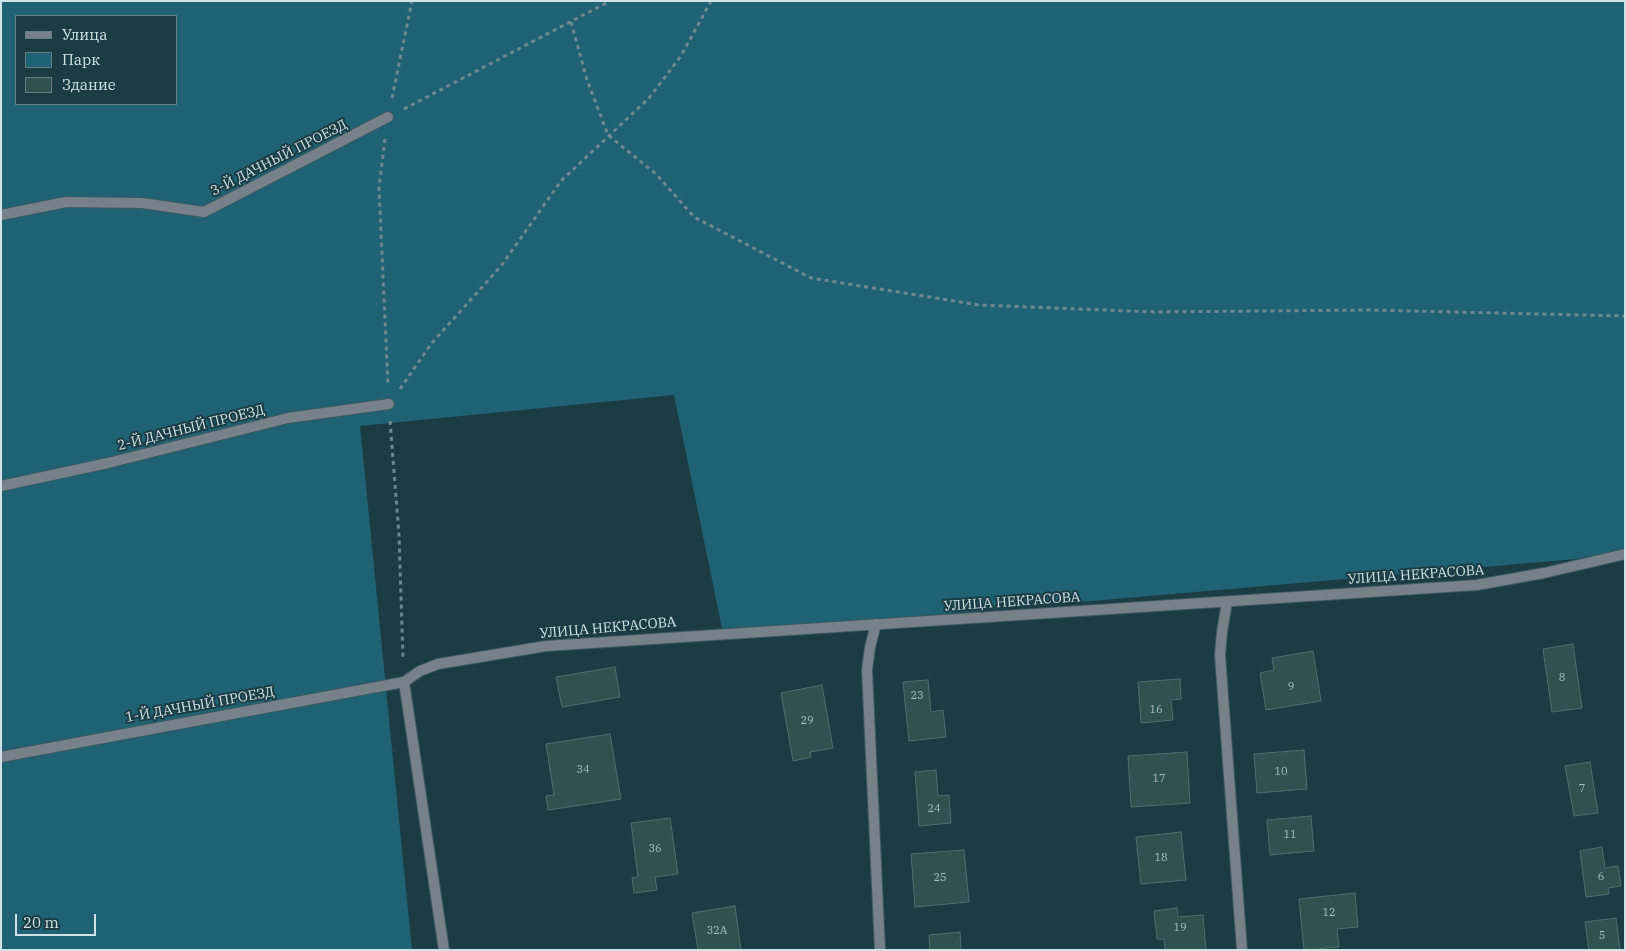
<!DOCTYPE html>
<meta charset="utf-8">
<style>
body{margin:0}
#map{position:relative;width:1626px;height:951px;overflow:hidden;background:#1c3c44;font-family:"IBM Plex Serif",serif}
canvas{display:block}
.frame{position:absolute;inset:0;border:2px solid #d1e2e7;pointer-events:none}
.legend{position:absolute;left:15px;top:15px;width:162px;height:90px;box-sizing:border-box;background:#1c3c44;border:1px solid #647e85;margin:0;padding:6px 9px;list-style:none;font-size:15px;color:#d1e2e7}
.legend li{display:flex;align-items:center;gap:10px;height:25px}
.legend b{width:25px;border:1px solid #647e85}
.scale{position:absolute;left:15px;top:914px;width:81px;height:22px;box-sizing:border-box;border:2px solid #d1e2e7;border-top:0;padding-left:6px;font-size:15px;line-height:18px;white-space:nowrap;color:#d1e2e7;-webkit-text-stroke:4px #1c3c44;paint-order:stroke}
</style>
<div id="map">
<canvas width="1626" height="951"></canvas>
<div class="frame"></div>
<ul class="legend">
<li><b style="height:6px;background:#768189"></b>Улица</li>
<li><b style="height:14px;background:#1e6273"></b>Парк</li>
<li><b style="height:14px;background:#2f5251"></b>Здание</li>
</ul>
<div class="scale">20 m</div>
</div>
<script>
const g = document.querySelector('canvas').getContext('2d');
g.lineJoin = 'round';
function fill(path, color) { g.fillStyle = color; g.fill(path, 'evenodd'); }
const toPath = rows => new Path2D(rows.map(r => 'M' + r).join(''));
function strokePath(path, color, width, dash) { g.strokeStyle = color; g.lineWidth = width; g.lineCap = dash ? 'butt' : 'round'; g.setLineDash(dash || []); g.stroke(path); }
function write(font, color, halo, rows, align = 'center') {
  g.font = font + ' "IBM Plex Serif",serif'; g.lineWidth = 4; g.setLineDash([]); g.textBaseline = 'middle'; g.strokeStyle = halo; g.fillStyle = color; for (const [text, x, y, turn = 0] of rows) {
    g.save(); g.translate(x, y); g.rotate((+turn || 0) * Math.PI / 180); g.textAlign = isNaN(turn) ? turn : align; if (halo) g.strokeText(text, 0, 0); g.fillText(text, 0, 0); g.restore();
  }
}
fill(toPath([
 [1,1,1625,1,1625,550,1576,559,723,633,674,395,360,426,412,950,1,950],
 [16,16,176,16,176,104,16,104]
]), '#1e6273');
const building = toPath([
 [1573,644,1582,708,1552,712,1543,649,1573,644],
 [1313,651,1321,701,1266,710,1260,673,1274,670,1272,658,1313,651],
 [615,667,620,697,562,707,556,677,615,667],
 [1180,679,1181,699,1171,700,1173,720,1141,723,1138,682,1180,679],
 [928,680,931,712,943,710,946,737,909,741,903,682,928,680],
 [822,685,833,748,810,752,811,757,793,761,781,693,822,685],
 [610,734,621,799,548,810,546,796,554,795,546,744,610,734],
 [1304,750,1307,789,1257,793,1254,754,1304,750],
 [1187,752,1190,803,1131,807,1128,756,1187,752],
 [1590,762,1598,813,1574,816,1565,766,1590,762],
 [936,770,938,796,949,795,951,823,919,826,915,772,936,770],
 [1311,816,1314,851,1270,855,1267,820,1311,816],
 [670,818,678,874,655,877,657,890,634,893,632,878,638,877,631,823,670,818],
 [1181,832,1186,880,1141,884,1136,837,1181,832],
 [1602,847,1605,868,1618,866,1621,886,1608,888,1609,894,1586,897,1580,851,1602,847],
 [964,850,969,902,915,907,911,854,964,850],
 [1355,893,1358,927,1337,929,1339,947,1304,950,1299,899,1355,893],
 [735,906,741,950,698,950,692,913,735,906],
 [1177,908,1178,917,1203,915,1206,950,1165,950,1164,939,1157,939,1154,911,1177,908],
 [1616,918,1620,950,1589,950,1585,922,1616,918],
 [960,932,961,950,930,950,929,935,960,932]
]);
fill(building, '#2f5251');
strokePath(building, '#4c6f6f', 1);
const service = toPath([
 [1,215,66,202,142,203,204,212,388,117],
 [1,486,108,463,288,418,389,404],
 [876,624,870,647,867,670,880,950],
 [1,757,404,682]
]);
const minor = toPath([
 [1227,602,1222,632,1220,655,1242,950],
 [444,950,404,682,420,671,438,664,546,646,1477,585,1544,573,1625,554]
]);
strokePath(service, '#3d5a61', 12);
strokePath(minor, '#3d5a61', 12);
strokePath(toPath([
 [571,22,587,80,608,135,656,174,694,217,811,278,979,305,1154,312,1368,310,1625,316],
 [392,98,412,1],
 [404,109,610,1],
 [385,139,379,188,388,385],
 [400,389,431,344,501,266,561,181,649,98,681,56,711,1],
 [390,421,399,535,403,659]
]), '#6f888f', 3, [4, 4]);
strokePath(service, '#768189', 10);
strokePath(minor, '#768189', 10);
write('11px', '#a8bec2', null, [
 ["8",1562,678],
 ["9",1291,687],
 ["23",917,696],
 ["16",1156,710],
 ["29",807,721],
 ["34",583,770],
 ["10",1281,772],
 ["17",1159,779],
 ["7",1582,789],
 ["24",934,809],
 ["11",1290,835],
 ["36",655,849],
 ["18",1161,858],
 ["6",1601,877],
 ["25",940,878],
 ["12",1329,913],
 ["19",1180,928],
 ["32А",717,931],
 ["5",1602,936]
]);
write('14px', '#d1e2e7', '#1c3c44', [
 ["3-Й ДАЧНЫЙ ПРОЕЗД",279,158,-27],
 ["2-Й ДАЧНЫЙ ПРОЕЗД",191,428,-14],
 ["УЛИЦА НЕКРАСОВА",1416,575,-4],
 ["УЛИЦА НЕКРАСОВА",1012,602,-4],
 ["УЛИЦА НЕКРАСОВА",608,628,-5],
 ["1-Й ДАЧНЫЙ ПРОЕЗД",200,705,-10]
]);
</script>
